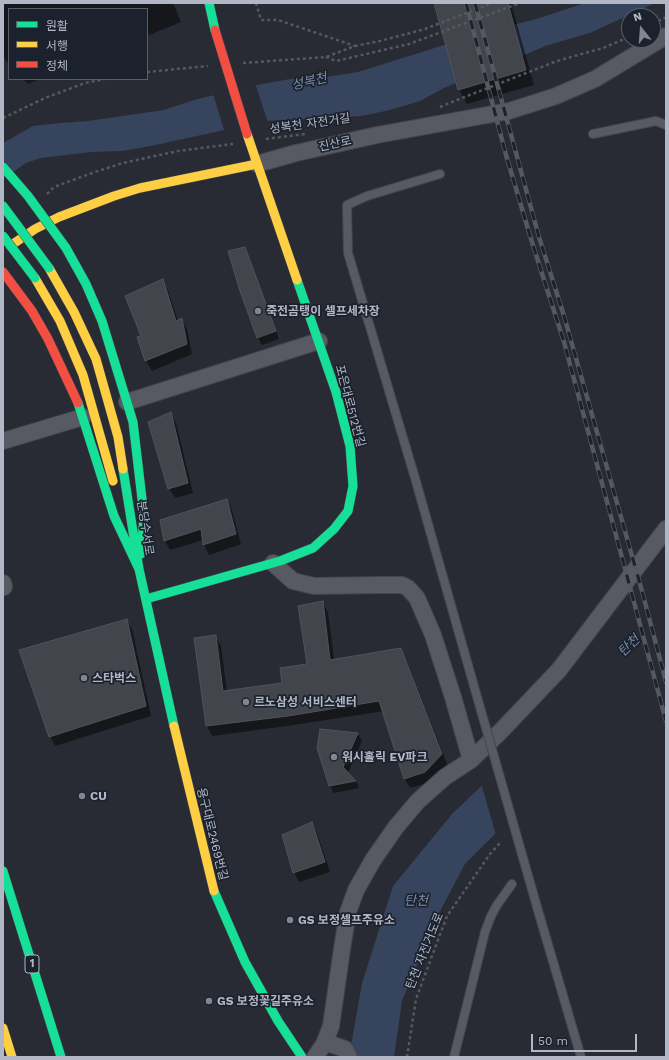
<!DOCTYPE html>
<meta charset="utf-8">
<style>
body{margin:0}
#map{position:relative;width:669px;height:1060px;overflow:hidden;background:#282b33;font-family:"Work Sans","Noto Sans KR",sans-serif}
canvas{display:block}
.frame{position:absolute;inset:0;border:4px solid #b1b7c5;pointer-events:none}
.legend{position:absolute;left:8px;top:8px;width:140px;height:72px;box-sizing:border-box;background:#1c222d;border:1px solid #585e6a;margin:0;padding:5px 7px;list-style:none;font-size:12px;color:#b1b7c5}
.legend li{display:flex;align-items:center;gap:8px;height:20px}
.legend b{width:20px;border:1px solid #585e6a}
.north{position:absolute;left:621px;top:8px;width:40px;height:40px;box-sizing:border-box;background:#1c222d;border:1px solid #585e6a;border-radius:50%;rotate:343deg;font-size:11px;font-weight:700;line-height:16px;text-align:center;color:#b1b7c5}
.north::after{content:'';display:block;margin:auto;width:14px;height:18px;background:#818692;clip-path:polygon(50% 0,100% 100%,50% 72%,0 100%)}
.scale{position:absolute;left:531px;top:1034px;width:106px;height:18px;box-sizing:border-box;border:2px solid #b1b7c5;border-top:0;padding-left:5px;font-size:12px;line-height:14px;white-space:nowrap;color:#b1b7c5;-webkit-text-stroke:3px #1c222d;paint-order:stroke}
</style>
<div id="map">
<canvas width="669" height="1060"></canvas>
<div class="frame"></div>
<ul class="legend">
<li><b style="height:5px;background:#16e098"></b>원활</li>
<li><b style="height:5px;background:#ffcf43"></b>서행</li>
<li><b style="height:5px;background:#f24e42"></b>정체</li>
</ul>
<div class="north">N</div>
<div class="scale">50 m</div>
</div>
<script>
const g = document.querySelector('canvas').getContext('2d');
g.lineJoin = 'round';
function fill(path, color) { g.fillStyle = color; g.fill(path, 'evenodd'); }
const toPath = rows => new Path2D(rows.map(r => 'M' + r).join(''));
function strokePath(path, color, width, dash) { g.strokeStyle = color; g.lineWidth = width; g.lineCap = dash ? 'butt' : 'round'; g.setLineDash(dash || []); g.stroke(path); }
function write(font, color, halo, rows, align = 'center') {
  g.font = font + ' "Work Sans","Noto Sans KR",sans-serif'; g.lineWidth = 3.5; g.setLineDash([]); g.textBaseline = 'middle'; g.strokeStyle = halo; g.fillStyle = color; for (const [text, x, y, turn = 0] of rows) {
    g.save(); g.translate(x, y); g.rotate((+turn || 0) * Math.PI / 180); g.textAlign = isNaN(turn) ? turn : align; if (halo) g.strokeText(text, 0, 0); g.fillText(text, 0, 0); g.restore();
  }
}
fill(toPath([
 [585,3,655,3,590,33,548,45,444,88,420,101,390,110,362,116,266,121,151,146,122,151,92,152,41,158,26,163,3,179,3,143,33,126,60,123,88,121,164,110,194,100,251,86,290,79,326,77,358,72,495,29,533,20],
 [666,610,567,762,465,864,437,917,402,1001,394,1057,349,1057,362,983,393,886,452,814]
]), '#37445d');
fill(toPath([
 [255,83,268,123,225,133,213,94],
 [665,608,666,608,666,654,568,763,496,835,481,783]
]), '#282b33');
fill(toPath([
 [3,3,173,3,181,22,147,36,147,9,9,9,9,64,3,57],
 [435,3,511,3,534,85,467,104,459,89],
 [23,79,40,79,28,84],
 [244,248,248,256,279,339,262,345,258,338,241,291],
 [162,280,168,290,178,321,182,320,187,329,192,354,152,371,146,361,139,338,142,336],
 [170,413,176,423,193,493,175,498,169,488],
 [227,500,232,510,241,544,209,555,204,545,203,540,170,550,165,541],
 [322,602,328,612,334,660,401,649,406,659,447,764,431,782,410,788,405,779,384,711,294,725,212,736,207,726,215,636,221,646,227,692,284,684,308,664],
 [126,620,132,629,151,716,55,746,50,736],
 [358,734,362,741,348,773,356,781,359,788,334,793,330,786,318,748],
 [312,824,317,833,330,872,299,882,294,872]
]), '#0007');
const building = toPath([
 [434,3,508,3,526,70,458,90,434,3],
 [245,247,276,331,257,338,240,291,228,251,245,247],
 [163,279,176,321,182,318,187,344,145,361,137,337,141,336,125,296,163,279],
 [171,412,188,483,168,489,148,422,171,412],
 [227,499,236,534,203,545,201,529,164,541,160,520,227,499],
 [323,601,330,660,401,648,442,754,425,772,404,779,379,701,288,716,206,726,194,638,216,635,223,691,282,683,280,668,307,664,298,606,323,601],
 [127,619,146,706,49,737,19,650,127,619],
 [320,729,358,733,343,767,356,781,329,786,317,748,320,729],
 [312,822,325,862,293,873,282,835,312,822]
]);
fill(building, '#42454c');
strokePath(building, '#50535b', 1);
const lane = toPath([
 [593,134,656,121,666,125],
 [440,174,367,196,347,205,348,253,415,478,464,651],
 [537,907,581,1057],
 [454,1057,485,932,491,916,497,905,512,884]
]);
const street = toPath([
 [257,164,296,153,377,135,509,111,556,96,595,79,666,36],
 [127,402,319,341],
 [3,441,83,417],
 [273,563,293,581,314,586,380,585,402,585,408,588,417,598,433,635,453,697,471,760],
 [3,583,4,587],
 [325,1042,345,1049,349,1057],
 [315,1057,324,1044,331,1026,342,949,348,912,356,890,373,860,396,827,418,801,445,777,471,760,499,733,559,670,666,529]
]);
const fast = toPath([
 [209,3,215,30],
 [66,248,86,284,102,321,133,422,144,516,141,554],
 [78,403,114,516,139,569,174,726],
 [123,469,139,569],
 [146,599,280,561,313,548,334,529,348,511,353,486,350,446,336,392,297,280],
 [3,871,61,1057],
 [214,891,245,962,278,1021,302,1057]
]);
const slow = toPath([
 [247,134,297,280],
 [10,246,35,229,59,217,114,196,140,188,257,164],
 [49,268,74,312,96,359,118,437,123,469],
 [35,278,60,321,83,375,113,481],
 [174,726,214,891],
 [3,1028,12,1057]
]);
const jam = toPath([
 [3,272,32,311,48,339,78,403]
]);
strokePath(lane, '#44464c', 10);
strokePath(street, '#44464c', 18);
strokePath(fast, '#44464c', 10);
strokePath(slow, '#44464c', 10);
strokePath(jam, '#44464c', 10);
strokePath(toPath([
 [256,3,261,20,278,20,355,46],
 [653,24,666,17],
 [326,57,336,61,409,44,520,3],
 [243,63,326,57,355,46,380,41,425,29,492,3],
 [147,72,208,66],
 [440,107,457,100,557,61,603,48,629,37],
 [3,118,45,98,85,83,105,79],
 [266,139,305,134],
 [47,194,54,187,92,173,123,163,178,151,233,144],
 [407,1057,416,999,447,916,490,854,500,843]
]), '#55595f', 2.5, [3, 3]);
strokePath(lane, '#575a62', 8);
strokePath(street, '#575a62', 16);
strokePath(fast, '#16e098', 9);
strokePath(slow, '#ffcf43', 9);
strokePath(jam, '#f24e42', 9);
const rail = toPath([
 [466,3,506,155,531,239,564,342,666,721],
 [475,3,539,237,564,316,642,591,666,682]
]);
strokePath(rail, '#55595f', 4.5);
strokePath(rail, '#1c222d', 3, [9]);
const laneBridge = toPath([
 [464,651,537,907]
]);
const fastBridge = toPath([
 [3,167,28,196,66,248],
 [3,206,49,268],
 [3,236,35,278]
]);
const jamBridge = toPath([
 [215,30,247,134]
]);
strokePath(laneBridge, '#44464c', 10, []);
strokePath(fastBridge, '#44464c', 10, []);
strokePath(jamBridge, '#44464c', 10, []);
strokePath(laneBridge, '#575a62', 8);
strokePath(fastBridge, '#16e098', 9);
strokePath(jamBridge, '#f24e42', 9);
for (const [x, y, r, color] of [
 [258,311,4,"#818692"],
 [84,678,4,"#818692"],
 [246,702,4,"#818692"],
 [334,757,4,"#818692"],
 [82,796,4,"#818692"],
 [290,920,4,"#818692"],
 [209,1001,4,"#818692"]
]) { const dot = new Path2D(); dot.arc(x, y, r, 0, 2 * Math.PI); g.fillStyle = color; g.fill(dot); strokePath(dot, '#1c222d', 1.5); }
for (const [x, y, w] of [
 [32,964,14]
]) { const box = new Path2D(); box.roundRect(x - w / 2, y - 9, w, 18, 3); g.fillStyle = '#1c222d'; g.fill(box); strokePath(box, '#b1b7c5', 1); }
write('bold 11px', '#b1b7c5', null, [
 ["1",32,964]
]);
write('12px', '#b1b7c5', '#1c222d', [
 ["성복천 자전거길",310,124,-8],
 ["진산로",335,144,-12],
 ["포은대로512번길",350,406,75],
 ["분당수서로",145,528,81],
 ["용구대로2469번길",212,834,76],
 ["탄천 자전거도로",425,951,-68]
]);
write('bold 12px', '#b1b7c5', '#1c222d', [
 ["죽전곰탱이 셀프세차장",266,311],
 ["스타벅스",92,678],
 ["르노삼성 서비스센터",254,702],
 ["워시홀릭 EV파크",342,757],
 ["CU",90,796],
 ["GS 보정셀프주유소",298,920],
 ["GS 보정꽃길주유소",217,1001]
], 'left');
write('italic 13px', '#7b8cab', '#1c222d', [
 ["성복천",309,82,-13],
 ["탄천",629,646,-44],
 ["탄천",416,901]
]);
</script>
